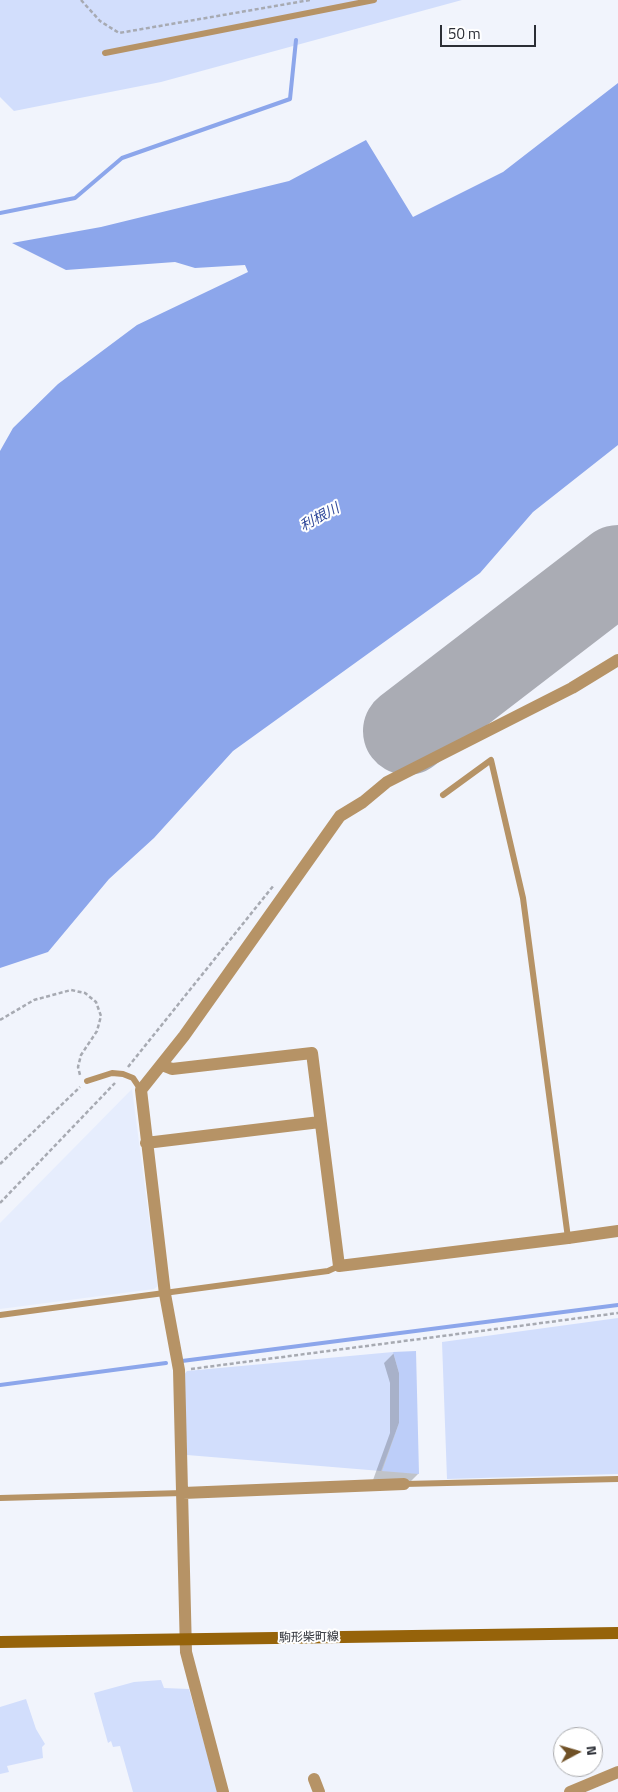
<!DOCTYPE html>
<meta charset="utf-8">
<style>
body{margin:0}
#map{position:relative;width:618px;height:1792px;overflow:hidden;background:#f1f4fc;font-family:"Titillium Web",sans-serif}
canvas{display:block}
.north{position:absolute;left:553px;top:1727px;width:50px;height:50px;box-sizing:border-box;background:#fff;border:1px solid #aaabae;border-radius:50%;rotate:84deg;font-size:14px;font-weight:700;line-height:20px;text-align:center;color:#2b2e35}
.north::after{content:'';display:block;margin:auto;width:18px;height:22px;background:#705126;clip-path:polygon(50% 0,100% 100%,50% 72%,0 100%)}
.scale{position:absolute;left:440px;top:25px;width:96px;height:22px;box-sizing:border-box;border:2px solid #2b2e35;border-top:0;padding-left:6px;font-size:15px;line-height:18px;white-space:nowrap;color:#2b2e35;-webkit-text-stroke:4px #fff;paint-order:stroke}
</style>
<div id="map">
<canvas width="618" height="1792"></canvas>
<div class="north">N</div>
<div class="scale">50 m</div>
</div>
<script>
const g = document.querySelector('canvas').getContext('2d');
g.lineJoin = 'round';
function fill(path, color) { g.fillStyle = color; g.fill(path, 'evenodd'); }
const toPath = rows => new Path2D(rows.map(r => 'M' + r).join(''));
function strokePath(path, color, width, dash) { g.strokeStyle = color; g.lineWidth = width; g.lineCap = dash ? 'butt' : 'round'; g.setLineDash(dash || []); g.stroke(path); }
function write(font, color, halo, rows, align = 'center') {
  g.font = font + ' "Titillium Web","Noto Sans JP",sans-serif'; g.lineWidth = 4; g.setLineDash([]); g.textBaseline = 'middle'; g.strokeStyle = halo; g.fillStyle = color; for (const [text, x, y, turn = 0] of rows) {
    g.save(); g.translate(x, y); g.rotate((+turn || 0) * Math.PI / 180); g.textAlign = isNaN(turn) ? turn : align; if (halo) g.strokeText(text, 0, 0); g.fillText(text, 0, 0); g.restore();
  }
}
fill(toPath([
 [132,1089,158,1286,154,1289,0,1309,0,1223]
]), '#e6edfd');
fill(toPath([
 [0,0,462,0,161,82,14,111,0,97],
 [618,1318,618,1474,447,1479,442,1342],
 [393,1352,399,1373,399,1423,381,1471,187,1455,183,1376,187,1371],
 [161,1680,164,1688,189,1689,218,1792,133,1792,120,1746,113,1747,111,1741,108,1743,94,1693,134,1682],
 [26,1699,36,1729,45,1744,42,1747,43,1758,7,1766,9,1772,0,1774,0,1707]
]), '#d2defc');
fill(toPath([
 [618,83,618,445,533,512,480,573,233,751,154,838,109,879,48,952,0,968,0,451,13,428,58,384,137,325,248,272,245,265,195,268,175,262,66,270,12,243,101,227,289,181,366,140,413,217,503,172]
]), '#8ca6eb');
fill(toPath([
 [414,1352,418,1474,408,1484,373,1480,390,1433,390,1383,384,1363,394,1353]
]), '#0003');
strokePath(toPath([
 [0,213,75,198,122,158,290,99,296,40],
 [182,1361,618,1305],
 [0,1385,166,1363]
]), '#8ca6eb', 4);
strokePath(toPath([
 [407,731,618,569]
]), '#aaacb4', 88);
fill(toPath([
 [416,1351,419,1474,382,1471,399,1423,399,1373,393,1352]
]), '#bdcef9');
strokePath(toPath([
 [81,0,100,21,119,33,310,0],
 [0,1020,34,1000,71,990,85,993,96,1002,101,1016,97,1031,81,1055,78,1067,80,1075],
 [128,1067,274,885],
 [0,1164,80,1087],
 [0,1203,115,1083],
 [191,1369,618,1313]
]), '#a7aab2', 2.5, [4, 2.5]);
strokePath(toPath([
 [105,53,374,0],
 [443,795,491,760,523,898,568,1238],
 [87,1081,112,1073,123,1074,133,1078,141,1090],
 [0,1315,328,1271,339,1266],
 [404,1484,618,1479],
 [0,1498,183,1493]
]), '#b69366', 6);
strokePath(toPath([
 [162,1065,172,1069,312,1053,339,1266,568,1238],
 [146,1143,320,1122],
 [183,1493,404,1484],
 [314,1779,319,1792],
 [223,1792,186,1652,179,1370,165,1294,141,1090,184,1036,340,816,363,802,387,782,572,688,618,660],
 [570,1792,618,1772]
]), '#b69366', 12);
strokePath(toPath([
 [568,1238,618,1231]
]), '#b69366', 12);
strokePath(toPath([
 [0,1642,618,1633]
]), '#96630a', 12);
write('12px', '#2b2e35', '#fff', [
 ["駒形柴町線",309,1638,-1]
]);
write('italic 14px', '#324a9b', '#fff', [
 ["利根川",320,518,-28]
]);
</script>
